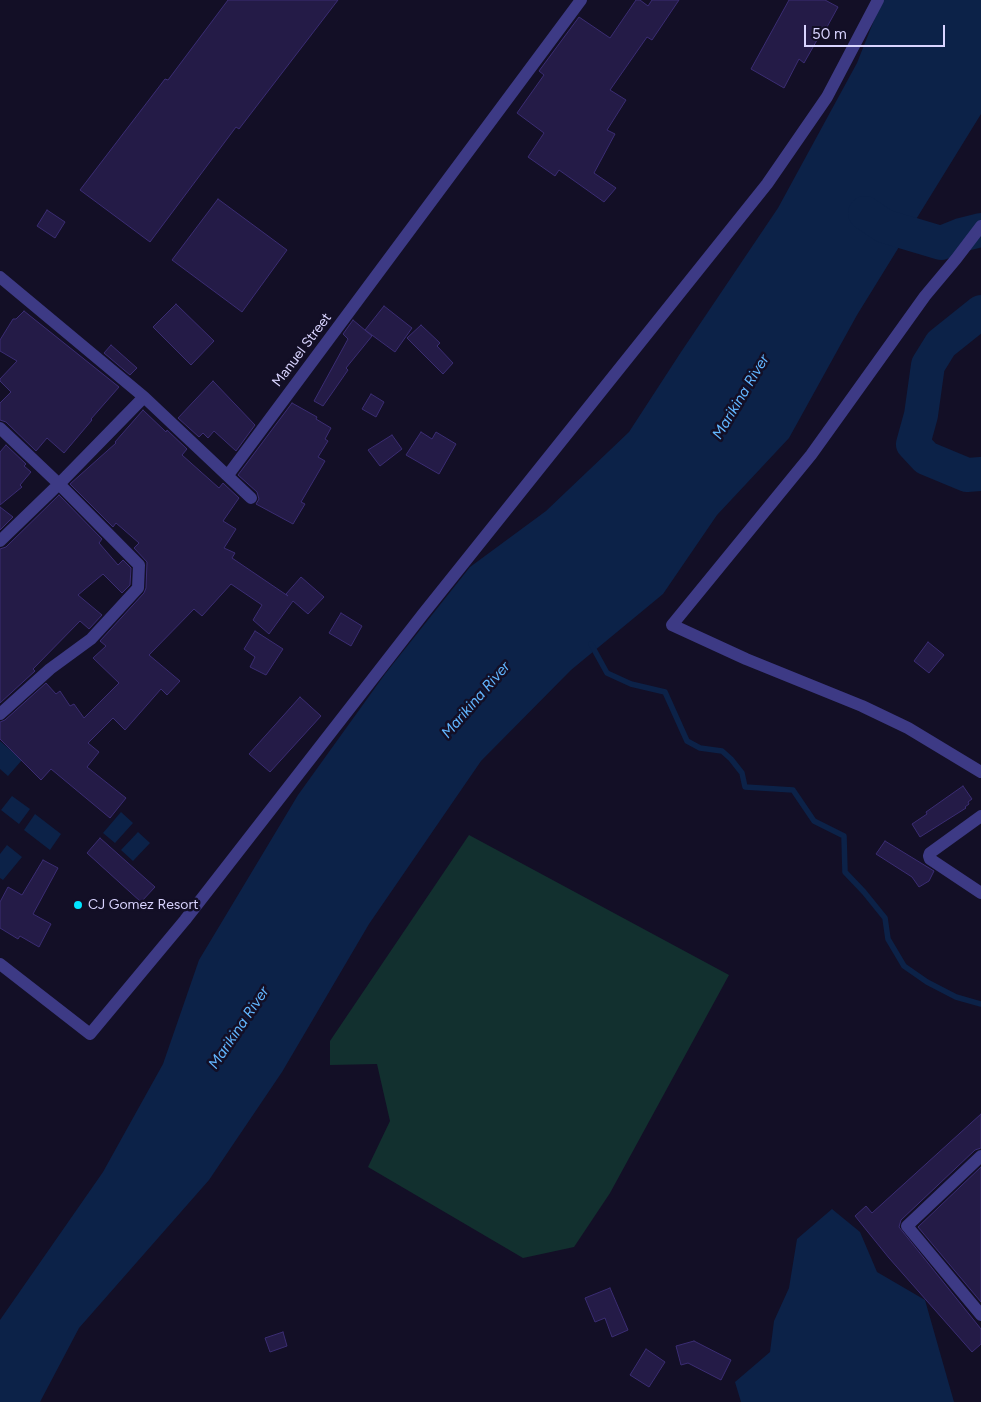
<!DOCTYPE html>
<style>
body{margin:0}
#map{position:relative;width:981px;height:1402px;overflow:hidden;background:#130f26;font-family:Figtree,sans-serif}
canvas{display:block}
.scale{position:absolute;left:804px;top:25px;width:141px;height:22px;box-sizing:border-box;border:2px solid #d9d4ff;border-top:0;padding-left:6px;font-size:15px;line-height:18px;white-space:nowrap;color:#d9d4ff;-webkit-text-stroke:4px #130f26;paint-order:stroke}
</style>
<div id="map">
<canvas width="981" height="1402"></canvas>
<div class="scale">50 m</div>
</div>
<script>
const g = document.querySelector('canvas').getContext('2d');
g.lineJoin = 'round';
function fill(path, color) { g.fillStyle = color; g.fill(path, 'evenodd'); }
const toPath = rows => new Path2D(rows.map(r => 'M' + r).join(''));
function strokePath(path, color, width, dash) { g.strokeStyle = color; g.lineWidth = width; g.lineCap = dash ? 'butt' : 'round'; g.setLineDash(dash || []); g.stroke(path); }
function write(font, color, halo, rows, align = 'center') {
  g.font = font + ' Figtree,sans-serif'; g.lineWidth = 5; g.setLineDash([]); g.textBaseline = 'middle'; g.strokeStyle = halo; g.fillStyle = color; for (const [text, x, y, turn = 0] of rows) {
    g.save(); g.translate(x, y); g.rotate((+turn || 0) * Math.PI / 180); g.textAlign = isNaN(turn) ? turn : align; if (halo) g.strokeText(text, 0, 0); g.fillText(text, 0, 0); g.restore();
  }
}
fill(toPath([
 [469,835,729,975,610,1193,574,1247,523,1258,368,1167,390,1121,377,1064,330,1065,330,1041]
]), '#12302f');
fill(toPath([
 [882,0,981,0,981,114,857,315,789,438,717,515,663,594,571,670,481,761,369,924,282,1072,209,1180,79,1328,40,1402,0,1402,0,1320,103,1172,163,1064,199,960,298,795,385,674,470,567,546,511,629,432,681,352,778,208,857,63],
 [0,741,22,760,8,776,0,769],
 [12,796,30,809,19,824,1,810],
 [121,812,133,823,115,843,103,833],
 [35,814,61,834,50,850,24,830],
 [138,832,150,843,133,861,121,850],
 [7,845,22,857,3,880,0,878,0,854],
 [832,1209,860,1232,877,1272,925,1300,954,1402,741,1402,735,1382,770,1352,774,1321,789,1288,797,1239]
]), '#0c2248');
strokePath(toPath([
 [591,644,607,673,631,684,665,692,687,741,700,748,722,751,731,759,742,773,745,787,793,790,814,821,844,836,845,872,864,892,885,918,888,939,904,966,927,982,956,997,981,1004]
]), '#0c2248', 5.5);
strokePath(toPath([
 [865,213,884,226,941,243,961,235,981,230],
 [981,312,941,344,928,365,921,415,913,444,926,458,967,475,981,474]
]), '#0c2248', 34);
const building = toPath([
 [228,0,338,0,239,129,236,127,150,242,80,190,165,79,168,80,228,0],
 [636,0,640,0,648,6,652,0,679,0,652,40,647,37,610,90,626,100,607,130,615,134,594,173,616,188,604,202,559,170,555,176,528,157,544,133,517,113,544,75,539,71,579,17,610,38,636,0],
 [789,0,825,0,838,7,827,27,825,26,804,63,799,59,784,88,751,69,789,0],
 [218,199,287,250,242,312,172,260,218,199],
 [47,210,65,222,55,238,37,226,47,210],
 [176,304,214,341,191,365,153,327,176,304],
 [384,306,412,328,395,352,365,330,384,306],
 [24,311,119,387,91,419,92,420,64,453,47,438,36,451,6,422,0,420,0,403,11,392,0,381,0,379,17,361,0,351,0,340,13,319,16,319,24,311],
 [353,320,372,336,346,368,348,370,323,406,314,401,348,339,343,334,353,320],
 [421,325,440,343,437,346,453,363,443,374,407,338,421,325],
 [111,345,137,368,130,375,104,353,111,345],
 [213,381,255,425,236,451,214,431,208,438,203,433,199,437,178,418,213,381],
 [371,394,384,402,376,417,362,409,371,394],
 [292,403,317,417,316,419,331,428,325,439,328,441,318,457,325,461,301,502,305,504,293,524,256,504,259,499,257,492,238,475,292,403],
 [143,410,166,432,167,430,187,449,182,455,219,488,223,483,239,498,223,521,236,529,224,548,235,553,232,558,288,596,286,594,301,577,324,597,308,614,293,601,269,634,253,620,262,605,231,584,202,616,194,609,149,655,180,681,167,695,161,689,125,730,113,718,88,743,99,752,87,767,126,798,110,818,51,769,41,780,0,739,0,722,5,720,46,683,56,694,60,691,70,706,74,704,84,718,119,683,93,658,106,646,100,641,144,593,146,588,147,562,134,548,139,543,116,523,113,527,70,484,116,443,115,442,143,410],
 [421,432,432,439,436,432,456,444,439,474,406,455,421,432],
 [392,435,402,449,380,466,368,450,392,435],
 [6,445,26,464,24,466,31,472,20,485,22,487,0,505,0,452,6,445],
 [59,495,102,539,99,543,118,565,123,560,131,568,130,585,122,593,103,574,78,595,102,615,89,629,80,621,33,669,35,671,0,703,0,549,6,547,59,495],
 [0,507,13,517,0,530,0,507],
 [341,613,362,626,351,646,329,633,341,613],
 [255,631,283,649,266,675,250,667,255,657,244,649,255,631],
 [928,642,944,655,929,673,914,661,928,642],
 [300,697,321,716,270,772,249,754,300,697],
 [963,786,972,799,968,802,969,804,965,807,966,808,920,837,912,824,927,814,926,812,963,786],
 [100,838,155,887,141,902,87,853,100,838],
 [885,841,934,871,929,881,919,887,912,877,876,854,885,841],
 [43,860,58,868,33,914,51,924,39,947,20,936,18,939,0,928,0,902,8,887,22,895,43,860],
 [981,1114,981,1148,975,1150,901,1220,899,1227,981,1329,981,1344,972,1352,889,1258,855,1216,866,1206,872,1213,981,1114],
 [981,1167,981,1302,918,1227,981,1167],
 [610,1288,628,1330,612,1337,605,1318,595,1322,585,1298,610,1288],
 [283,1332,287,1346,270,1352,265,1338,283,1332],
 [694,1341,731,1360,721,1380,688,1363,681,1365,676,1346,694,1341],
 [646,1349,665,1362,649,1387,630,1375,646,1349]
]);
fill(building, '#241b47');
strokePath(building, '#3b2d73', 1);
strokePath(toPath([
 [981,226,956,259,925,296,811,455,672,625,746,659,862,706,908,728,981,772],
 [0,277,144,397,251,498],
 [0,428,59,484,139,565,138,588,91,639,50,669,0,714],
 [228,475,581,0],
 [0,541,59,484,144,397],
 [981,816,930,853,929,856,930,859,981,893],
 [0,964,90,1034,185,920,423,614,767,184,827,97,878,0],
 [981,1156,907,1226,981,1315]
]), '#3d3a85', 12);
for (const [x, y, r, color] of [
 [78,905,5,"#00e5ff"]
]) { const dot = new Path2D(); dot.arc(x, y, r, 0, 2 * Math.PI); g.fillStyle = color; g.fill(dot); strokePath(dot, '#130f26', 2); }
write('14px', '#d9d4ff', '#130f26', [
 ["Manuel Street",302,350,-53]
]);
write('14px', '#d9d4ff', '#130f26', [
 ["CJ Gomez Resort",88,905]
], 'left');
write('italic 15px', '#62b6ff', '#130f26', [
 ["Marikina River",741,397,-59],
 ["Marikina River",476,700,-49],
 ["Marikina River",239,1028,-56]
]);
</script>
